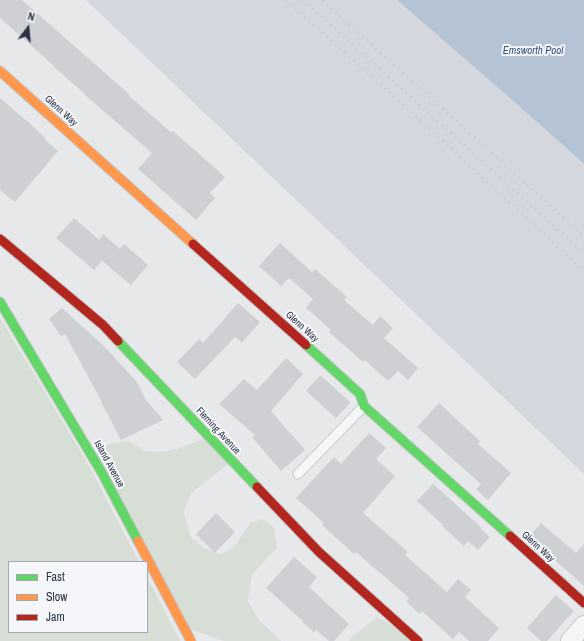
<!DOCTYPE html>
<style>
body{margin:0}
#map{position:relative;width:584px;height:641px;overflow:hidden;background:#e6e8ea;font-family:"Archivo Narrow",sans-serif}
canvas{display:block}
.legend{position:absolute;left:8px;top:561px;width:140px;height:72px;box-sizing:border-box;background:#f4f6f9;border:1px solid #a4a8b1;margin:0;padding:5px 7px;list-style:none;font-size:12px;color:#2b3445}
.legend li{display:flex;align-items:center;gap:8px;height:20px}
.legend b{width:20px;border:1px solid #a4a8b1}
.north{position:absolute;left:8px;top:8px;width:40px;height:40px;-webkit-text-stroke:3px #f4f6f9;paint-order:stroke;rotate:16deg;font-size:11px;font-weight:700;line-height:16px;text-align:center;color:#2b3445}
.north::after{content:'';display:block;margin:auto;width:14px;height:18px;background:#2b3445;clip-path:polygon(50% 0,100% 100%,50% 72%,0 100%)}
</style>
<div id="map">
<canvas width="584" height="641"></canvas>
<ul class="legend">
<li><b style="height:5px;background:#63d668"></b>Fast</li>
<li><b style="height:5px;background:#ff974d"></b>Slow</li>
<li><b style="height:5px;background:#b3261e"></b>Jam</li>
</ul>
<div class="north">N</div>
</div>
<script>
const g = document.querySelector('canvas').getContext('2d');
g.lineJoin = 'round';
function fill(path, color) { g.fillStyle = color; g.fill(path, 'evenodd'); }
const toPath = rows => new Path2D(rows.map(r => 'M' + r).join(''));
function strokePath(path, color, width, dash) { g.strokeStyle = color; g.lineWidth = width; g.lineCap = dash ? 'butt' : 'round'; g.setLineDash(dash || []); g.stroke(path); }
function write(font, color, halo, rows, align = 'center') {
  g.font = font + ' "Archivo Narrow",sans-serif'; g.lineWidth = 4; g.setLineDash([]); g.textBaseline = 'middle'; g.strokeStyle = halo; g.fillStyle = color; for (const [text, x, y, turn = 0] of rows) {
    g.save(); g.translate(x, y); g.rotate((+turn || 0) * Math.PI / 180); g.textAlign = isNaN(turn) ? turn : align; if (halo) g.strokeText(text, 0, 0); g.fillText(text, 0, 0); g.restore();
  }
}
fill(toPath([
 [86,0,397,0,511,99,584,164,584,474]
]), '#d4d7dd');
fill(toPath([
 [0,318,87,462,139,562,9,562,9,632,147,632,147,577,180,641,0,641],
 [205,438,228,464,191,493,184,512,190,536,204,548,221,555,236,545,250,523,262,519,274,528,277,548,252,574,248,601,258,619,281,641,224,641,190,629,97,455,108,444,128,441,145,451,162,452,177,449],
 [377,617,418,641,349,641,351,638]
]), '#d6ded6');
fill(toPath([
 [397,0,584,0,584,164,511,99]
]), '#b4c4d5');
fill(toPath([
 [0,0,22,0,130,95,129,96,171,132,173,131,225,177,210,193,215,198,196,220,138,169,152,153,85,95,85,94,53,66,53,65,0,18],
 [0,98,35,128,46,139,45,140,58,151,15,202,0,190],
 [74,218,99,240,103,234,120,249,124,244,148,265,131,285,102,261,94,270,56,238],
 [280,243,312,272,315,269,347,297,344,300,373,325,380,316,393,328,384,338,418,368,408,380,398,371,388,381,365,360,363,362,329,332,331,330,306,308,313,299,289,278,281,286,259,266],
 [238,303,260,322,242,343,235,337,195,379,177,362,199,339,203,343],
 [62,308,104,346,137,382,146,400,163,420,121,440,101,402,102,402,65,334,61,336,49,319],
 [286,358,303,374,271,411,305,450,281,471,252,437,255,435,219,404,244,379,257,390],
 [320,375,349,401,350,403,336,418,306,391],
 [439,403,480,441,478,444,511,473,488,500,476,489,481,484,417,427],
 [369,433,386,448,376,459,395,476,363,513,408,552,405,555,447,592,458,579,471,590,465,597,499,628,488,641,469,641,459,632,453,639,422,611,419,614,406,601,409,598,356,552,354,554,332,534,322,525,324,523,296,498,334,457,341,464],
 [433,484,481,527,480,528,490,537,478,550,468,541,464,546,442,526,443,525,417,501],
 [216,513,235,532,215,553,196,534],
 [541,523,576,553,584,544,584,586,529,537],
 [294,557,317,577,309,587,349,624,334,641,329,641,316,630,314,632,302,622,303,621,266,588],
 [556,595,574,611,547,641,541,641,527,628]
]), '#ced0d3');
const lane = toPath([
 [298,474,364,406]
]);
const street = toPath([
 [570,641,584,625]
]);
const fast = toPath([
 [0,302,102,473,138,541],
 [118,341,257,487],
 [306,345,360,394,364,406,510,536]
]);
const slow = toPath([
 [0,71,193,244],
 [138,541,191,641]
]);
const jam = toPath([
 [0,239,103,325,118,341],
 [193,244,306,345],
 [257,487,319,552,418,641],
 [510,536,584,603]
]);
strokePath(lane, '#c4c6c8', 11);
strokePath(street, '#c4c6c8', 20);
strokePath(fast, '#c4c6c8', 11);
strokePath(slow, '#c4c6c8', 11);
strokePath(jam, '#c4c6c8', 11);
strokePath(lane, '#f5f6f7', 9);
strokePath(street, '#f5f6f7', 18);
strokePath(fast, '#63d668', 9);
strokePath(slow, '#ff974d', 9);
strokePath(jam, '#b3261e', 9);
strokePath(toPath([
 [286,0,393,95,584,271],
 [303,0,584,253],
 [322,0,584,236]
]), '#cecfd2', 3, [2, 4]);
write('10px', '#2b3445', '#f4f6f9', [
 ["Glenn Way",61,111,42],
 ["Glenn Way",302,327,42],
 ["Fleming Avenue",218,431,47],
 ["Island Avenue",109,464,61],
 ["Glenn Way",538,547,42]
]);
write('italic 11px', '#34527a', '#f4f6f9', [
 ["Emsworth Pool",533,51]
]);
</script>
